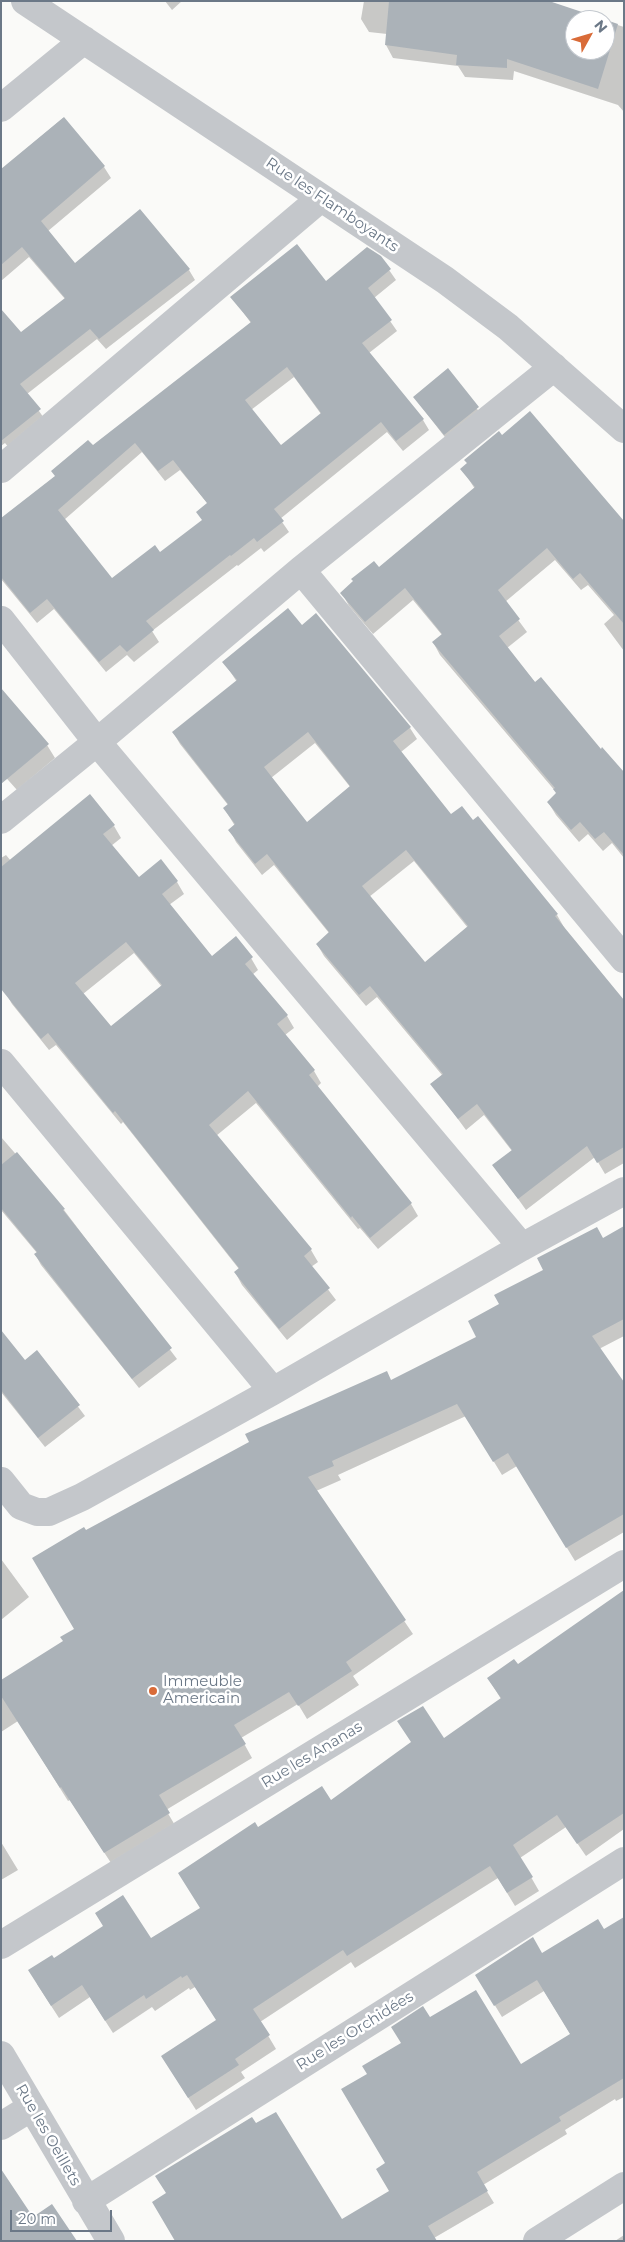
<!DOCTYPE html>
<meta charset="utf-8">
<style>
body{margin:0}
#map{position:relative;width:625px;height:2242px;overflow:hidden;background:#fafaf8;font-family:Montserrat,sans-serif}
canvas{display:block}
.frame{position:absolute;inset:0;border:2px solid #6b7887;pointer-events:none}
.north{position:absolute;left:565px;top:10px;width:50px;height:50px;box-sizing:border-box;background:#fff;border:1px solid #c4c9cf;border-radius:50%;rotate:51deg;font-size:14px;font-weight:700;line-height:20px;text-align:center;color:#6b7887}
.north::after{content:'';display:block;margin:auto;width:18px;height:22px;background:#d96b38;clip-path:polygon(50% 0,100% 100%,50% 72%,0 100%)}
.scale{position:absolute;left:10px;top:2210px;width:102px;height:22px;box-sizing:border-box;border:2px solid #6b7887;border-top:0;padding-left:6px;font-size:15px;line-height:18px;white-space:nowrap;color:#6b7887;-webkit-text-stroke:4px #fff;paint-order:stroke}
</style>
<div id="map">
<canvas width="625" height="2242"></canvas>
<div class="frame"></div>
<div class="north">N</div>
<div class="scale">20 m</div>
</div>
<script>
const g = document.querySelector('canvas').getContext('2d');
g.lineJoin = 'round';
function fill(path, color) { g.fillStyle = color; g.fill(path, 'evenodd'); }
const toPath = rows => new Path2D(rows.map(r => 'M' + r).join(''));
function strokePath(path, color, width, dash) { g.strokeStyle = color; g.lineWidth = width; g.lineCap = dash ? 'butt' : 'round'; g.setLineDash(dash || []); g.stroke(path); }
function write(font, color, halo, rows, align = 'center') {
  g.font = font + ' Montserrat,sans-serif'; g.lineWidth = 5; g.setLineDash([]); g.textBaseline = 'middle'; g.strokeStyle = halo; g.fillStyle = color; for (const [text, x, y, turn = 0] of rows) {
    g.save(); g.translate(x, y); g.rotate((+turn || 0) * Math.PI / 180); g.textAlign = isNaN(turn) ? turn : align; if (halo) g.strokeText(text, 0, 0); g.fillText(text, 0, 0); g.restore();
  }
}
fill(toPath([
 [165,1,182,1,172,10],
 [364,1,545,1,603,20,575,20,575,50,605,50,605,21,624,27,624,112,618,105,514,71,513,80,465,77,458,66,393,58,386,45,387,34,369,32,361,19],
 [63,118,104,167,111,178,48,231,75,265,189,270,195,280,106,349,97,339,27,394,46,421,10,449,5,443,1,446,1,311,21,334,65,299,29,257,1,281,1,170],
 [380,257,396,280,374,298,397,331,369,353,423,420,429,430,403,451,387,432,280,519,289,532,264,552,261,548,238,566,237,565,152,631,159,642,134,662,127,655,106,672,54,609,37,623,1,579,1,519,251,323,232,297,326,283],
 [294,377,321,414,281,447,251,410],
 [142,452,165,481,180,470,208,504,203,521,160,554,112,580,64,520],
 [447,370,484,418,451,445,414,397],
 [465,460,624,524,624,651,604,624,614,615,588,585,581,590,555,560,505,602,527,632,507,648,624,791,624,858,612,843,603,851,588,834,579,842,556,815,548,802,557,794,556,792,440,655,433,642,442,635,413,600,373,634,349,606,342,593,378,569,475,489,462,469,468,464],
 [302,627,410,728,417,739,401,752,451,816,557,915,624,1032,624,1163,605,1174,595,1157,526,1210,494,1165,512,1151,484,1115,466,1130,432,1084,442,1075,377,997,366,1006,324,956,317,944,329,933,274,865,262,875,236,842,230,830,235,826,224,808,228,805,180,744,173,732,237,682,224,662],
 [315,743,351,788,307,823,271,778],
 [414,861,468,928,425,964,369,897],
 [47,745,55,758,17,790,1,772],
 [114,826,121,838,111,846,139,879,177,882,184,894,169,905,212,957,251,958,258,970,252,975,287,1016,294,1028,285,1035,314,1071,321,1083,317,1087,411,1204,418,1216,378,1249,360,1228,358,1229,256,1103,216,1136,311,1250,318,1262,311,1267,336,1300,287,1340,242,1285,235,1272,239,1269,123,1122,121,1124,56,1045,49,1050,12,1004,5,992,1,975,1,858,6,855,11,861],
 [134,953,162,987,111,1028,83,994],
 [1,1137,64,1210,177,1359,139,1388,41,1265,35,1254,37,1253,1,1210],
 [624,1227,624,1336,599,1349,624,1384,624,1532,575,1561,517,1466,502,1475,466,1416,338,1475,341,1480,316,1491,413,1634,353,1676,359,1685,307,1719,298,1704,241,1738,252,1758,166,1810,176,1827,113,1866,70,1800,68,1801,18,1721,1,1732,1,1681,64,1642,75,1630,85,1532,478,1338,501,1305],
 [1,1332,25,1362,37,1352,85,1416,45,1447,1,1392],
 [1,1559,29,1597,1,1620],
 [624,1592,624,1829,586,1856,566,1827,520,1858,539,1891,515,1906,498,1878,355,1968,351,1962,260,2022,276,2049,241,2072,245,2078,196,2110,170,2069,217,2020,195,1987,190,1990,189,1988,155,2011,152,2007,113,2033,90,1997,59,2018,37,1984,53,1960,151,1940,201,1908,258,1829,330,1802,444,1740,501,1699,488,1678,517,1666],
 [1,1842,18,1870,1,1880],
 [624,1918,624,2097,616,2101,615,2099,565,2130,567,2134,483,2185,494,2203,434,2238,342,2220,391,2192,369,2075,430,2019,521,2066,571,2035,544,1991,502,2017,477,1976,542,1954,604,1930],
 [624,2235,624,2241,615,2241]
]), '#0003');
fill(toPath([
 [389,1,549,1,618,24,598,89,507,59,507,68,456,65,457,55,385,45],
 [575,20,605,20,605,50,575,50],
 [64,117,105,166,41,221,75,263,140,209,190,269,99,339,90,329,20,384,41,409,1,441,1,309,21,332,65,298,22,247,1,265,1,169],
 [297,244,326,281,367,247,381,256,391,269,368,288,392,320,362,343,424,419,396,441,381,422,274,509,284,521,257,542,254,538,231,556,230,555,146,621,154,630,127,652,120,645,99,662,47,599,30,613,1,577,1,518,55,476,51,471,88,440,93,445,251,322,230,297],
 [287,367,321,413,281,445,245,400],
 [135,443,158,471,173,460,207,503,196,512,202,520,160,552,155,545,112,578,58,510],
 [448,368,479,407,444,435,413,397],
 [530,411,624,521,624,624,580,573,573,579,547,548,498,590,520,619,499,636,535,682,541,677,601,749,602,747,624,772,624,855,604,832,595,839,580,822,571,830,547,802,556,793,553,789,555,788,432,642,442,634,405,588,365,622,340,593,353,581,351,579,374,561,379,567,475,487,460,469,467,463,464,460,499,431,502,435],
 [288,608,302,625,316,613,411,727,393,741,451,814,462,806,473,820,478,816,558,914,555,916,624,1000,624,1147,597,1163,587,1146,518,1199,492,1165,512,1150,477,1104,458,1119,430,1084,443,1074,370,986,359,995,316,944,329,932,267,854,255,864,228,830,235,824,223,808,228,804,172,732,237,680,222,662],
 [308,732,350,786,307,822,264,767],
 [406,850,468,926,425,962,362,886],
 [1,688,49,744,1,784],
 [90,794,115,825,103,834,139,877,161,859,178,881,162,894,212,956,236,936,253,957,245,964,288,1015,277,1024,315,1070,309,1075,412,1203,370,1238,352,1216,351,1218,248,1091,209,1125,312,1249,304,1256,330,1288,279,1329,234,1272,239,1268,115,1111,113,1113,48,1033,41,1039,1,989,1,867],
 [126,942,162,985,111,1026,75,983],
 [17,1152,65,1209,63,1210,172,1348,132,1379,34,1254,37,1252,1,1208,1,1165],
 [624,1226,624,1319,592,1336,624,1382,624,1514,566,1548,508,1453,493,1462,457,1404,332,1461,334,1466,308,1477,406,1620,346,1662,352,1671,298,1706,289,1692,234,1725,246,1744,159,1795,170,1813,104,1853,61,1787,60,1788,1,1696,1,1680,63,1641,60,1637,74,1629,32,1558,84,1527,86,1530,249,1442,245,1434,387,1371,391,1380,476,1337,468,1321,499,1304,494,1295,543,1270,537,1258,597,1227,603,1238],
 [1,1330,25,1360,37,1350,80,1405,38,1438,1,1390],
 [624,1590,624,1813,577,1844,557,1815,513,1845,533,1877,507,1893,490,1866,347,1956,343,1950,253,2009,270,2035,235,2059,239,2065,188,2098,161,2056,216,2020,187,1975,182,1978,181,1976,146,1999,144,1995,105,2021,82,1985,51,2006,28,1970,52,1955,54,1958,103,1926,95,1913,123,1895,151,1938,200,1908,178,1873,255,1822,258,1827,322,1786,331,1800,411,1742,397,1721,423,1706,444,1738,501,1698,487,1678,514,1659,518,1664],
 [624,1917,624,2078,559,2117,561,2121,477,2172,488,2191,428,2226,437,2241,175,2241,152,2202,166,2193,155,2176,252,2117,256,2123,276,2112,342,2219,389,2191,376,2169,385,2163,341,2089,367,2074,362,2066,401,2043,391,2027,423,2006,430,2017,476,1990,521,2064,570,2034,537,1980,494,2006,475,1975,533,1937,542,1953,598,1919,604,1929],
 [1,2169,33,2217,52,2204,77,2241,1,2241]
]), '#abb2b8');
strokePath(toPath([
 [25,1,445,280,508,327,624,429],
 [1,108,84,40],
 [1,469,321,198],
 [301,570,624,959],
 [1,620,97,742,522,1247],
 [1,820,97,742,301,570,554,367],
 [1,1063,273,1391],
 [1,1481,21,1506,37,1512,49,1512,82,1497,273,1391,522,1247,624,1191],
 [1,1945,624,1564],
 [1,2055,111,2241],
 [1,2126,32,2107],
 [86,2201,624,1861],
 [537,2241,624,2186]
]), '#c4c7cb', 28);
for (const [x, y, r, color] of [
 [153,1691,5,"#d96b38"]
]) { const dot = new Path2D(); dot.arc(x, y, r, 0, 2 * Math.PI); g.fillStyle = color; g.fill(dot); strokePath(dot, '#fff', 2); }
write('15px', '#6b7887', '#fff', [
 ["Rue les Flamboyants",332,205,34],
 ["Rue les Ananas",312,1755,-31],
 ["Rue les Orchidées",355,2031,-32],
 ["Rue les Oeillets",48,2135,60]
]);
write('15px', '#6b7887', '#fff', [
 ["Immeuble",163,1682],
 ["Americain",163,1699]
], 'left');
</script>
